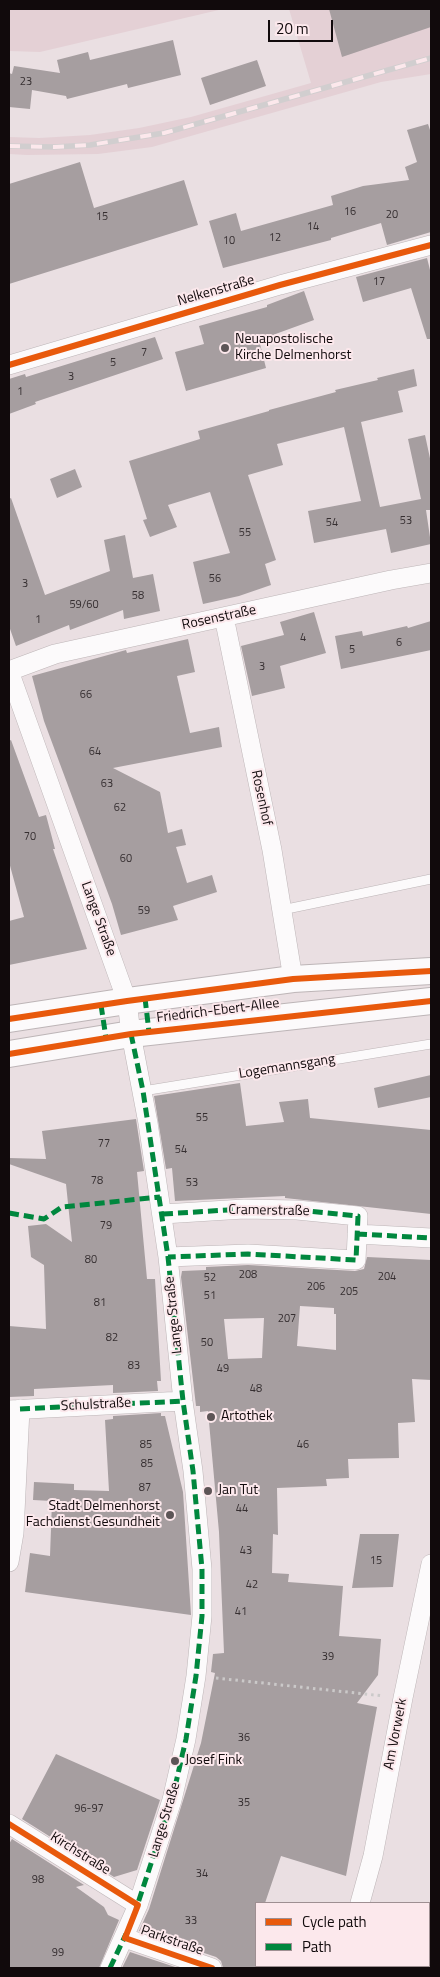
<!DOCTYPE html>
<meta charset="utf-8">
<style>
body{margin:0}
#map{position:relative;width:440px;height:1977px;overflow:hidden;background:#eadfe2;font-family:"Titillium Web",sans-serif}
canvas{display:block}
.frame{position:absolute;inset:0;border:10px solid #110a0c;pointer-events:none}
.legend{position:absolute;left:255px;top:1902px;width:175px;height:65px;box-sizing:border-box;background:#fce8ec;border:1px solid #9e8f92;margin:0;padding:6px 9px;list-style:none;font-size:15px;color:#110a0c}
.legend li{display:flex;align-items:center;gap:10px;height:25px}
.legend b{width:25px;border:1px solid #9e8f92}
.scale{position:absolute;left:268px;top:20px;width:65px;height:22px;box-sizing:border-box;border:2px solid #110a0c;border-top:0;padding-left:6px;font-size:15px;line-height:18px;white-space:nowrap;color:#110a0c;-webkit-text-stroke:4px #fce8ec;paint-order:stroke}
</style>
<div id="map">
<canvas width="440" height="1977"></canvas>
<div class="frame"></div>
<ul class="legend">
<li><b style="height:6px;background:#e8590c"></b>Cycle path</li>
<li><b style="height:6px;background:#00873e"></b>Path</li>
</ul>
<div class="scale">20 m</div>
</div>
<script>
const g = document.querySelector('canvas').getContext('2d');
g.lineJoin = 'round';
function fill(path, color) { g.fillStyle = color; g.fill(path, 'evenodd'); }
const toPath = rows => new Path2D(rows.map(r => 'M' + r).join(''));
function strokePath(path, color, width, dash) { g.strokeStyle = color; g.lineWidth = width; g.lineCap = dash ? 'butt' : 'round'; g.setLineDash(dash || []); g.stroke(path); }
function write(font, color, halo, rows, align = 'center') {
  g.font = font + ' "Titillium Web",sans-serif'; g.lineWidth = 4; g.setLineDash([]); g.textBaseline = 'middle'; g.strokeStyle = halo; g.fillStyle = color; for (const [text, x, y, turn = 0] of rows) {
    g.save(); g.translate(x, y); g.rotate((+turn || 0) * Math.PI / 180); g.textAlign = isNaN(turn) ? turn : align; if (halo) g.strokeText(text, 0, 0); g.fillText(text, 0, 0); g.restore();
  }
}
fill(toPath([
 [9,9,223,9,40,52,9,51],
 [289,9,431,9,431,74,381,82,152,147,98,154,27,155,9,154,9,137,39,138,90,135,139,128,191,117,311,83]
]), '#e4d0d5');
fill(toPath([
 [329,9,431,9,431,27,342,57],
 [173,40,181,75,128,88,127,84,67,99,66,96,32,90,30,109,9,107,9,73,12,74,14,66,60,73,57,60,88,52,90,60],
 [257,60,266,86,210,105,201,78],
 [428,124,431,133,431,232,387,245,381,223,331,238,331,240,223,268,209,221,236,213,241,231,333,205,331,196,363,186,409,180,405,167,417,162,407,130],
 [80,162,94,208,184,180,198,225,9,284,9,184],
 [427,258,431,274,431,339,427,339,411,288,363,302,356,277],
 [304,291,314,320,259,340,266,368,186,391,175,352,204,344,199,326,267,307,267,305],
 [155,337,163,359,35,402,36,404,9,414,9,379,25,374,26,377],
 [414,369,417,386,398,391,403,412,361,422,380,507,421,499,408,439,425,435,431,463,431,510,426,510,431,544,391,553,386,529,314,543,308,511,361,501,344,427,277,444,283,465,248,475,276,560,265,564,271,585,239,596,203,604,193,562,230,553,210,492,168,505,177,527,150,537,143,520,147,519,129,461,200,439,198,431,269,411,269,410,336,392,335,390,378,380,377,378],
 [75,469,82,487,57,498,50,479],
 [11,498,45,595,110,571,104,540,125,535,133,578,153,574,160,611,124,619,123,610,70,630,69,625,16,646,9,626,9,499],
 [314,612,326,653,280,666,285,688,252,696,241,646,284,635,280,622],
 [431,621,431,650,341,669,335,636,362,631,363,636,407,626,408,628],
 [188,639,195,672,177,676,190,733,219,727,222,747,113,768,160,792,168,833,182,829,186,845,176,847,187,883,212,875,217,892,173,906,178,920,121,935,112,904,44,721,32,676,126,650,127,653],
 [11,740,39,817,46,815,55,849,53,849,87,949,9,965,9,921,24,917,9,862,9,741],
 [431,1075,431,1097,378,1108,374,1088],
 [240,1083,246,1126,284,1122,279,1102,308,1099,310,1118,431,1130,431,1214,285,1198,285,1196,175,1201,172,1168,166,1169,154,1096],
 [136,1119,144,1171,137,1172,147,1279,155,1279,161,1381,157,1381,158,1391,113,1393,113,1385,34,1389,34,1396,9,1397,9,1326,46,1329,44,1265,31,1257,28,1226,46,1224,72,1242,66,1184,9,1164,9,1158,46,1159,42,1131],
 [367,1257,431,1260,431,1380,412,1379,415,1422,398,1423,399,1458,348,1459,349,1478,326,1479,327,1486,277,1488,278,1535,273,1534,272,1573,289,1574,288,1582,343,1586,339,1636,381,1639,378,1675,357,1703,377,1707,346,1876,281,1856,265,1903,256,1903,256,1968,223,1968,221,1961,216,1957,139,1931,149,1909,201,1743,215,1673,211,1672,213,1654,224,1653,219,1532,208,1411,200,1412,200,1406,196,1406,181,1277,182,1271,206,1270,206,1267,248,1265,355,1271,364,1269],
 [300,1306,334,1308,334,1314,336,1314,336,1350,297,1346],
 [264,1318,262,1358,228,1359,224,1319],
 [161,1413,161,1416,165,1416,183,1492,191,1615,25,1592,30,1553,50,1556,52,1501,33,1500,34,1482,74,1484,74,1490,109,1491,105,1420,113,1419,113,1416],
 [360,1534,399,1534,393,1587,352,1588],
 [56,1754,160,1800,137,1870,114,1877,22,1819],
 [12,1839,84,1885,76,1887,104,1907,108,1915,119,1920,99,1968,9,1968,9,1844],
 [130,1952,178,1968,122,1968]
]), '#a69ea0');
const lane = toPath([
 [282,910,431,879],
 [143,1091,431,1044]
]);
const street = toPath([
 [9,365,280,285,431,245],
 [224,617,272,850,293,979],
 [9,671,127,1001,131,1034,148,1123,168,1257,183,1401,193,1471,202,1569,202,1616,196,1676,186,1739,172,1800,138,1905,110,1968],
 [9,671,55,654,391,580,431,573],
 [163,1214,244,1209,297,1210,358,1216,356,1260,248,1254,168,1257],
 [357,1234,431,1238],
 [9,1410,183,1401],
 [9,1562,14,1533,20,1409],
 [9,1824,138,1905],
 [360,1903,373,1856,403,1698,431,1564],
 [125,1938,212,1968],
 [342,1968,343,1966]
]);
const secondary = toPath([
 [9,1019,127,1001,293,979,431,971],
 [9,1054,131,1034,431,1001]
]);
strokePath(lane, '#bdb5b7', 10);
strokePath(street, '#bdb5b7', 20);
strokePath(secondary, '#bdb5b7', 28);
strokePath(toPath([
 [216,1678,384,1696]
]), '#cbc9c9', 3, [2.5, 4]);
strokePath(lane, '#fcfafb', 9);
strokePath(street, '#fcfafb', 19);
strokePath(secondary, '#fcfafb', 26);
const rail = toPath([
 [9,146,54,147,90,145,164,133,431,58]
]);
strokePath(rail, '#d1cecf', 5.5);
strokePath(rail, '#fce8ec', 4, [11]);
strokePath(toPath([
 [145,998,149,1032],
 [101,1005,106,1038],
 [131,1034,143,1091,168,1257,183,1401,193,1471,202,1569,202,1616,196,1676,186,1739,172,1800,136,1909],
 [9,1213,44,1219,62,1207,160,1197],
 [163,1214,244,1209,297,1210,358,1216,356,1260,248,1254,168,1257],
 [357,1234,431,1238],
 [20,1409,183,1401],
 [110,1968,126,1934]
]), '#00873e', 5, [10, 5]);
strokePath(toPath([
 [9,365,280,285,431,245],
 [9,1019,127,1001,293,979,431,971],
 [9,1054,131,1034,431,1001],
 [9,1824,138,1905,125,1938,212,1968]
]), '#e8590c', 6);
for (const [x, y, r, color] of [
 [225,348,5,"#5d5557"],
 [211,1417,5,"#5d5557"],
 [208,1491,5,"#5d5557"],
 [170,1515,5,"#5d5557"],
 [175,1761,5,"#5d5557"]
]) { const dot = new Path2D(); dot.arc(x, y, r, 0, 2 * Math.PI); g.fillStyle = color; g.fill(dot); strokePath(dot, '#fce8ec', 2); }
write('11px', '#362f31', null, [
 ["23",26,82],
 ["16",350,212],
 ["20",392,215],
 ["15",102,217],
 ["14",313,227],
 ["12",275,238],
 ["10",229,241],
 ["17",379,282],
 ["7",144,353],
 ["5",113,363],
 ["3",71,377],
 ["1",20,392],
 ["53",406,521],
 ["54",332,523],
 ["55",245,533],
 ["56",215,579],
 ["3",25,584],
 ["58",138,596],
 ["59/60",84,605],
 ["1",38,620],
 ["4",303,638],
 ["6",399,643],
 ["5",352,650],
 ["3",262,667],
 ["66",86,695],
 ["64",95,752],
 ["63",107,784],
 ["62",120,808],
 ["70",30,837],
 ["60",126,859],
 ["59",144,911],
 ["55",202,1118],
 ["77",104,1144],
 ["54",181,1150],
 ["78",97,1181],
 ["53",192,1183],
 ["79",106,1226],
 ["80",91,1260],
 ["208",248,1275],
 ["204",387,1277],
 ["52",210,1278],
 ["206",316,1287],
 ["205",349,1292],
 ["51",210,1296],
 ["81",100,1303],
 ["207",287,1319],
 ["82",112,1338],
 ["50",207,1343],
 ["83",134,1366],
 ["49",223,1369],
 ["48",256,1389],
 ["85",146,1445],
 ["46",303,1445],
 ["85",147,1464],
 ["87",145,1488],
 ["44",242,1509],
 ["43",246,1551],
 ["15",376,1561],
 ["42",252,1585],
 ["41",241,1612],
 ["39",328,1657],
 ["36",244,1738],
 ["35",244,1803],
 ["96-97",89,1809],
 ["34",202,1874],
 ["98",38,1880],
 ["33",191,1921],
 ["99",58,1953]
]);
write('14px', '#110a0c', '#fce8ec', [
 ["Nelkenstraße",216,291,-16],
 ["Rosenstraße",219,618,-12],
 ["Rosenhof",261,798,78],
 ["Lange Straße",98,919,70],
 ["Friedrich-Ebert-Allee",218,1011,-7],
 ["Logemannsgang",287,1067,-9],
 ["Cramerstraße",269,1211,1],
 ["Lange Straße",174,1315,-96],
 ["Schulstraße",96,1405,-3],
 ["Am Vorwerk",396,1734,-79],
 ["Lange Straße",165,1820,-73],
 ["Kirchstraße",80,1854,32],
 ["Parkstraße",172,1941,19]
]);
write('14px', '#110a0c', '#fce8ec', [
 ["Neuapostolische",235,340],
 ["Kirche Delmenhorst",235,356],
 ["Artothek",221,1417],
 ["Jan Tut",218,1491],
 ["Stadt Delmenhorst",160,1507,"right"],
 ["Fachdienst Gesundheit",160,1523,"right"],
 ["Josef Fink",185,1761]
], 'left');
</script>
